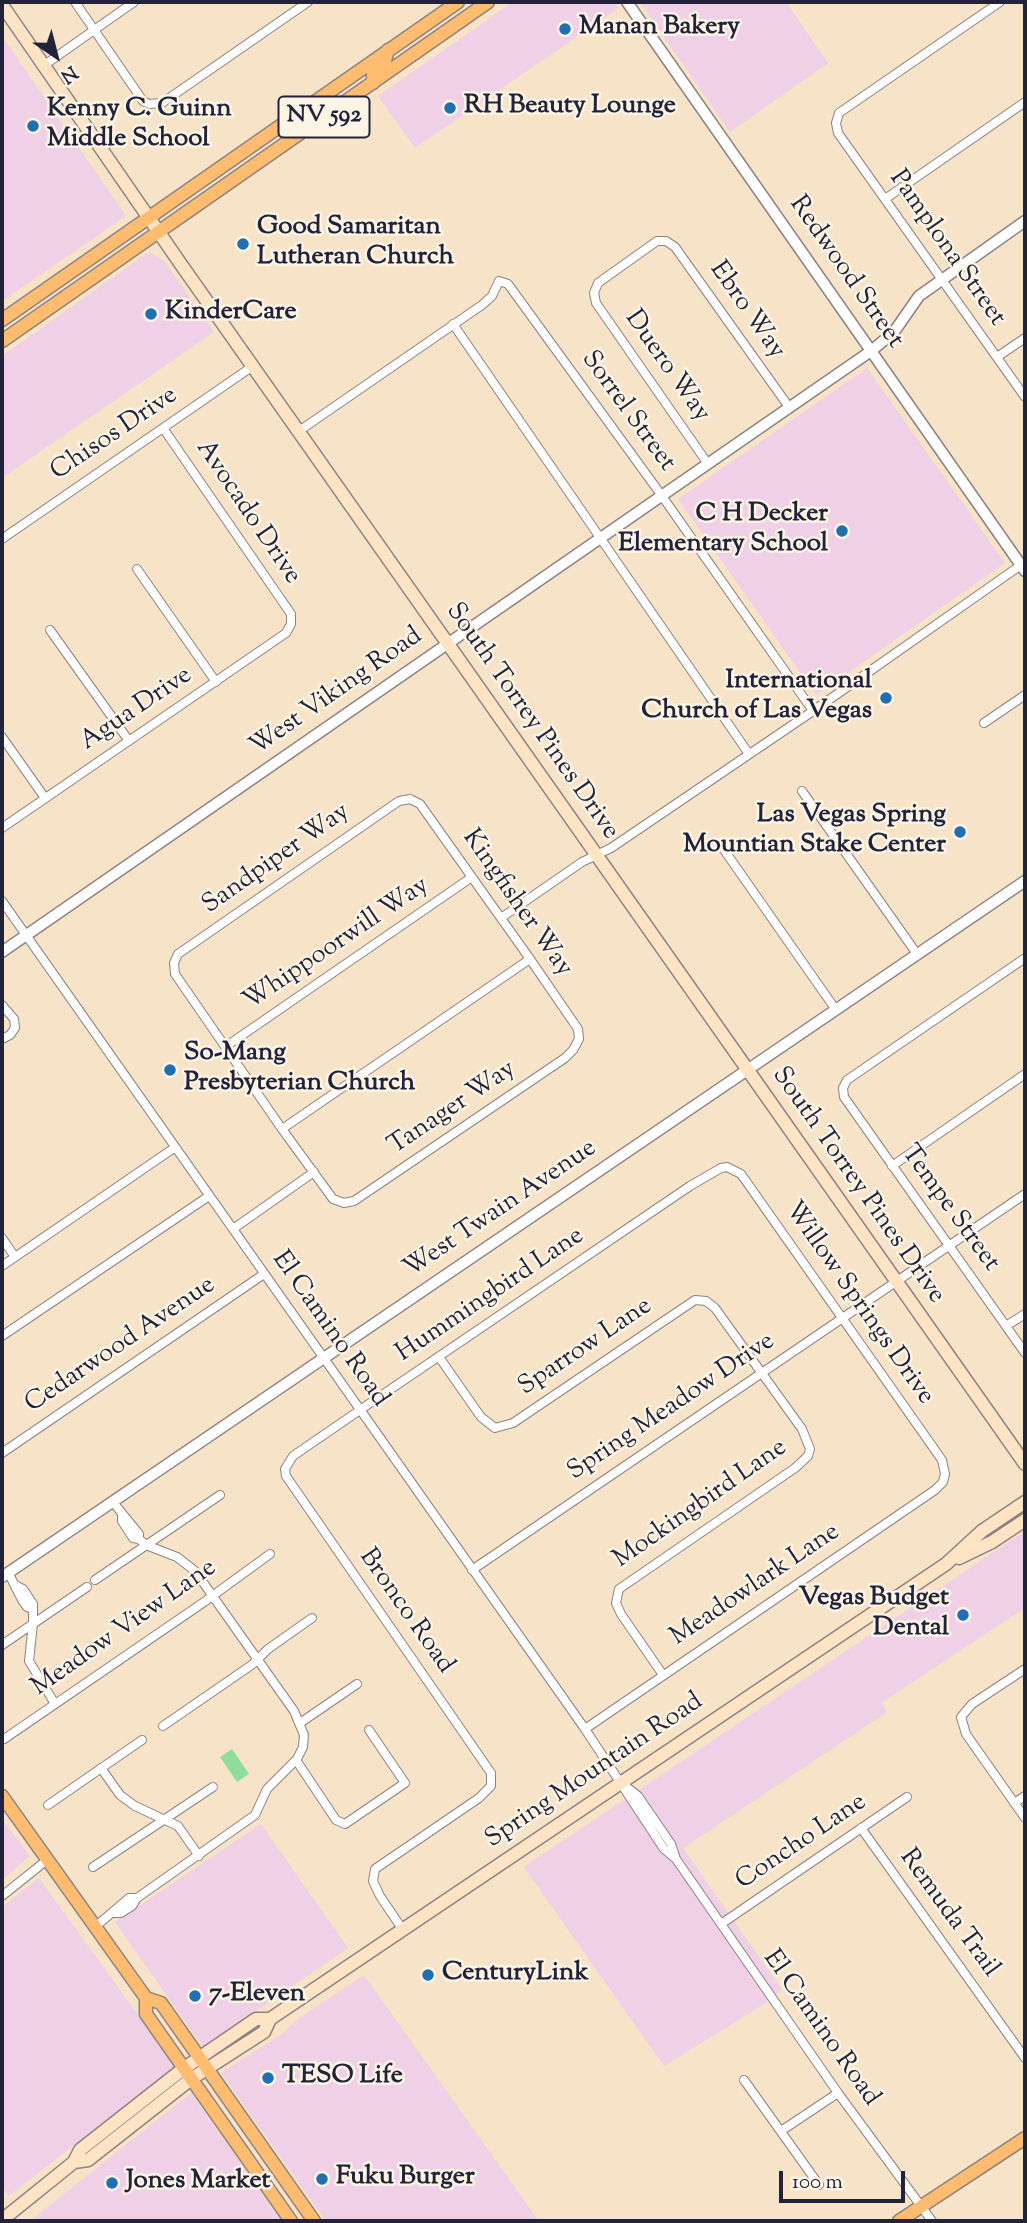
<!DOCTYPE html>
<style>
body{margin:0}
#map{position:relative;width:1027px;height:2223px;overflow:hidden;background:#f6e3c8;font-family:"Sorts Mill Goudy",serif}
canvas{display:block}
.frame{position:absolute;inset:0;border:4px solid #22223b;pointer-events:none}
.north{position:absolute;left:21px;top:21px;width:70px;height:70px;-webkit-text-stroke:5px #fcf5e5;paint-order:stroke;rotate:145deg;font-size:19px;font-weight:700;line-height:28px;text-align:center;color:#22223b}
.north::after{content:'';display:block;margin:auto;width:24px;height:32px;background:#22223b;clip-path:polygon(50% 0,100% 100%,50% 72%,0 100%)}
.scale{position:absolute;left:779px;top:2171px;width:126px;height:32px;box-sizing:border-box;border:4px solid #22223b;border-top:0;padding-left:9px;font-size:21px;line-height:24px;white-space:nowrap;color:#22223b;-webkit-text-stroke:5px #fcf5e5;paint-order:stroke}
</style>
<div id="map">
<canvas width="1027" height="2223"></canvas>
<div class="frame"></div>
<div class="north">N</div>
<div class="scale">100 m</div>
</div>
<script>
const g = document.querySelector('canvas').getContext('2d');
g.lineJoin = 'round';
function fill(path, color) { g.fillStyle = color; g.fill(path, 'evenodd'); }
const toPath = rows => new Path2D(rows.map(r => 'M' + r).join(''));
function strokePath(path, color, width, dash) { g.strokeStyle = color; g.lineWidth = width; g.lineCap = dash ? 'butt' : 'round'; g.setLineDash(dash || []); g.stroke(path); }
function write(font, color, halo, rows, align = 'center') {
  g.font = font + ' "Sorts Mill Goudy",serif'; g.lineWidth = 5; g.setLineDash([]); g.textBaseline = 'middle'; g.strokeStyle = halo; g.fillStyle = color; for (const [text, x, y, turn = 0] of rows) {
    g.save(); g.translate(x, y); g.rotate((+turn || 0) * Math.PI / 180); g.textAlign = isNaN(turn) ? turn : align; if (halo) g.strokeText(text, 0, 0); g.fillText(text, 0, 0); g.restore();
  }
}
fill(toPath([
 [513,2,614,2,619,8,415,148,378,96],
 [640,2,786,2,828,63,730,132],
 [2,36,126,216,2,301],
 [152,253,165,262,214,332,2,478,2,356,146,254],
 [867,368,1005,563,816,695,678,499],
 [1025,1531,1025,1608,881,1703,887,1712,683,1848,782,1990,766,2003,664,2066,524,1867],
 [2,1819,30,1856,2,1880],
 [261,1824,348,1948,203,2047,115,1922],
 [39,1878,175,2066,9,2196,2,2187,2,1907],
 [364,1975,539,2221,326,2221,221,2073,282,2034,298,2019],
 [191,2093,281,2221,30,2221]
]), '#efd0e6');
fill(toPath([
 [232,1749,249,1774,237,1782,220,1757]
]), '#8fdd9b');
const minor = toPath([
 [75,2,143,101,149,104,162,103,308,2],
 [1000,2,839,113,836,123,838,133,1025,397],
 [43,66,134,2],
 [885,199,1025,102],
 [453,324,749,754],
 [997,357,1025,338],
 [299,431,482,305,492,296,499,281,508,284,662,496,813,711],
 [708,464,596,303,594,293,598,283,657,241,666,241,675,247,789,407],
 [2,539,253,366],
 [137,569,216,682],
 [50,630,129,741],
 [984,723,1025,695],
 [2,737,45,798],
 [802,791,917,954],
 [410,799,420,804,530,959,578,1029,579,1039,573,1050,565,1058,354,1201,344,1203,333,1199,282,1129,175,974,174,963,178,954,399,801,410,799],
 [2,828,286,633,291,624,291,614,163,428],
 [722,847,836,1010],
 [2,901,585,1729,664,1849,676,1859],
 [501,918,582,862,611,848,813,711,1021,565],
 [1025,958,847,1080,843,1088,844,1097,1025,1353],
 [2,1005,14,1019,15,1028,10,1035,2,1039],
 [225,1047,472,877],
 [282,1129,530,959],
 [892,1166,1025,1074],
 [233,1229,314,1172],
 [2,1238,15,1257],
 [2,1266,174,1148],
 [1006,1326,1025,1314],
 [2,1336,209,1196],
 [439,1357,481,1417,495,1428,513,1423,695,1300,706,1301,715,1308,802,1429,810,1449,808,1456,795,1468,619,1589,616,1603,621,1614,663,1675],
 [2,1453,264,1274],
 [112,1501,139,1534,139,1539],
 [472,1570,1025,1194],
 [8,1572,22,1600,27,1607,33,1609],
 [95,1580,220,1495],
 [17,1586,23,1589,33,1604,33,1623,29,1661,55,1704],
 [2,1645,87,1587],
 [1025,1669,972,1704,961,1717,966,1734,1025,1818],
 [300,1723,357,1684],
 [163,1726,253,1664,268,1649,312,1618],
 [4,1739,204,1602,270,1554],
 [296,1760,336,1820,345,1824,405,1783,369,1730],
 [101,1768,120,1795,135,1806,178,1826,199,1856],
 [623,1784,638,1796,671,1844,676,1859,838,2093,932,2221],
 [1014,1803,1025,1796],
 [48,1805,142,1740],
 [861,1828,1025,2058],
 [93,1867,213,1787],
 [2,1896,47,1860],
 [114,1913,121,1913,132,1906,137,1898,255,1815,267,1789,297,1759,303,1747,304,1735,294,1711,195,1571,177,1557,146,1545,139,1539,133,1538,122,1521,122,1516],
 [721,1924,907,1797],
 [95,1927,129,1898,137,1898],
 [403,1930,380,1896,373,1881,375,1869,479,1798,491,1786,491,1773,286,1476,285,1469,293,1456,360,1410,690,1186,721,1168,727,1167,741,1174,942,1460,945,1474,943,1482,935,1490,585,1729],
 [744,2080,819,2185],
 [781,2131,838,2093]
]);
const tertiary = toPath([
 [627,2,1025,571],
 [2,952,871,351,894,332,919,296,1025,221],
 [2,1577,1025,881]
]);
const secondary = toPath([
 [2,5,180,263,1025,1464],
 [959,1558,992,1542,1025,1520],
 [74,2162,88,2160,191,2079,264,2032,270,2019,946,1564,982,1531,1025,1502],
 [2,2220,74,2162,80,2150,183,2069,256,2019,270,2019]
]);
const primary = toPath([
 [373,83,373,74,384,64,388,50],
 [2,320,458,2],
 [2,341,488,2],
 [2,1796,146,1998,146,2014,291,2221],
 [146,1998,161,2003,314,2221],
 [899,2221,1025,2138]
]);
strokePath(minor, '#8c8282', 10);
strokePath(tertiary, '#8c8282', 13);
strokePath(secondary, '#8c8282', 15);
strokePath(primary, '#8c8282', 15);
strokePath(minor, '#fff', 8);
strokePath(tertiary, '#fff', 10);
strokePath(secondary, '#fee4c5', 12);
strokePath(primary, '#fdbc6f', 12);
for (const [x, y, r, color] of [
 [565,29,7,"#1f6fb2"],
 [450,108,7,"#1f6fb2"],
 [33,126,7,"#1f6fb2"],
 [243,244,7,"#1f6fb2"],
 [151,314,7,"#1f6fb2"],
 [842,531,7,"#1f6fb2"],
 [886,698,7,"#1f6fb2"],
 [960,832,7,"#1f6fb2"],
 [170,1070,7,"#1f6fb2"],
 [963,1615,7,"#1f6fb2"],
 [428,1975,7,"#1f6fb2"],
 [195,1996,7,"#1f6fb2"],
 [268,2078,7,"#1f6fb2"],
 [322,2179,7,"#1f6fb2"],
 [112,2183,7,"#1f6fb2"]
]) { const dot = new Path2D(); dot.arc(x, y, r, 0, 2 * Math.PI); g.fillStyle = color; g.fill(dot); strokePath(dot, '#fcf5e5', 2.5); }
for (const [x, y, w] of [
 [324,117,91]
]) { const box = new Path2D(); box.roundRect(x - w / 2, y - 20.5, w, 41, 5); g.fillStyle = '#fcf5e5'; g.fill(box); strokePath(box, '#22223b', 2); }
write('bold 24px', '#22223b', null, [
 ["NV 592",324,117]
]);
write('bold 26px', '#22223b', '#fcf5e5', [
 ["Manan Bakery",579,29],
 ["RH Beauty Lounge",464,108],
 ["Kenny C. Guinn",47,111],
 ["Middle School",47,141],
 ["Good Samaritan",257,229],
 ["Lutheran Church",257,259],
 ["KinderCare",165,314],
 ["C H Decker",828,516,"right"],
 ["Elementary School",828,546,"right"],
 ["International",872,683,"right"],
 ["Church of Las Vegas",872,713,"right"],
 ["Las Vegas Spring",946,817,"right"],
 ["Mountian Stake Center",946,847,"right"],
 ["So-Mang",184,1055],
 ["Presbyterian Church",184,1085],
 ["Vegas Budget",949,1600,"right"],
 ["Dental",949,1630,"right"],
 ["CenturyLink",442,1975],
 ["7-Eleven",209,1996],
 ["TESO Life",282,2078],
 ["Fuku Burger",336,2179],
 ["Jones Market",126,2183]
], 'left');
write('26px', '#22223b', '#fcf5e5', [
 ["Pamplona Street",946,249,55],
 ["Redwood Street",845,273,55],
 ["Ebro Way",746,311,55],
 ["Duero Way",666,367,55],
 ["Sorrel Street",627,412,54],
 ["Chisos Drive",115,435,-34],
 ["Avocado Drive",247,513,56],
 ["West Viking Road",337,693,-35],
 ["Agua Drive",137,710,-34],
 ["South Torrey Pines Drive",531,722,55],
 ["Sandpiper Way",277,860,-35],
 ["Kingfisher Way",516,904,55],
 ["Whippoorwill Way",337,945,-34],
 ["Tanager Way",453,1109,-34],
 ["South Torrey Pines Drive",857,1186,55],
 ["Tempe Street",949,1209,54],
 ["West Twain Avenue",501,1210,-34],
 ["Hummingbird Lane",491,1296,-34],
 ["Willow Springs Drive",858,1304,55],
 ["El Camino Road",329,1330,55],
 ["Cedarwood Avenue",121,1346,-34],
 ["Sparrow Lane",586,1348,-34],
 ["Spring Meadow Drive",672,1408,-34],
 ["Mockingbird Lane",701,1505,-35],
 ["Meadowlark Lane",756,1586,-34],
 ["Bronco Road",405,1612,55],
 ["Meadow View Lane",125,1629,-35],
 ["Spring Mountain Road",595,1772,-34],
 ["Concho Lane",802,1843,-34],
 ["Remuda Trail",948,1914,54],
 ["El Camino Road",820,2029,55]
]);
</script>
